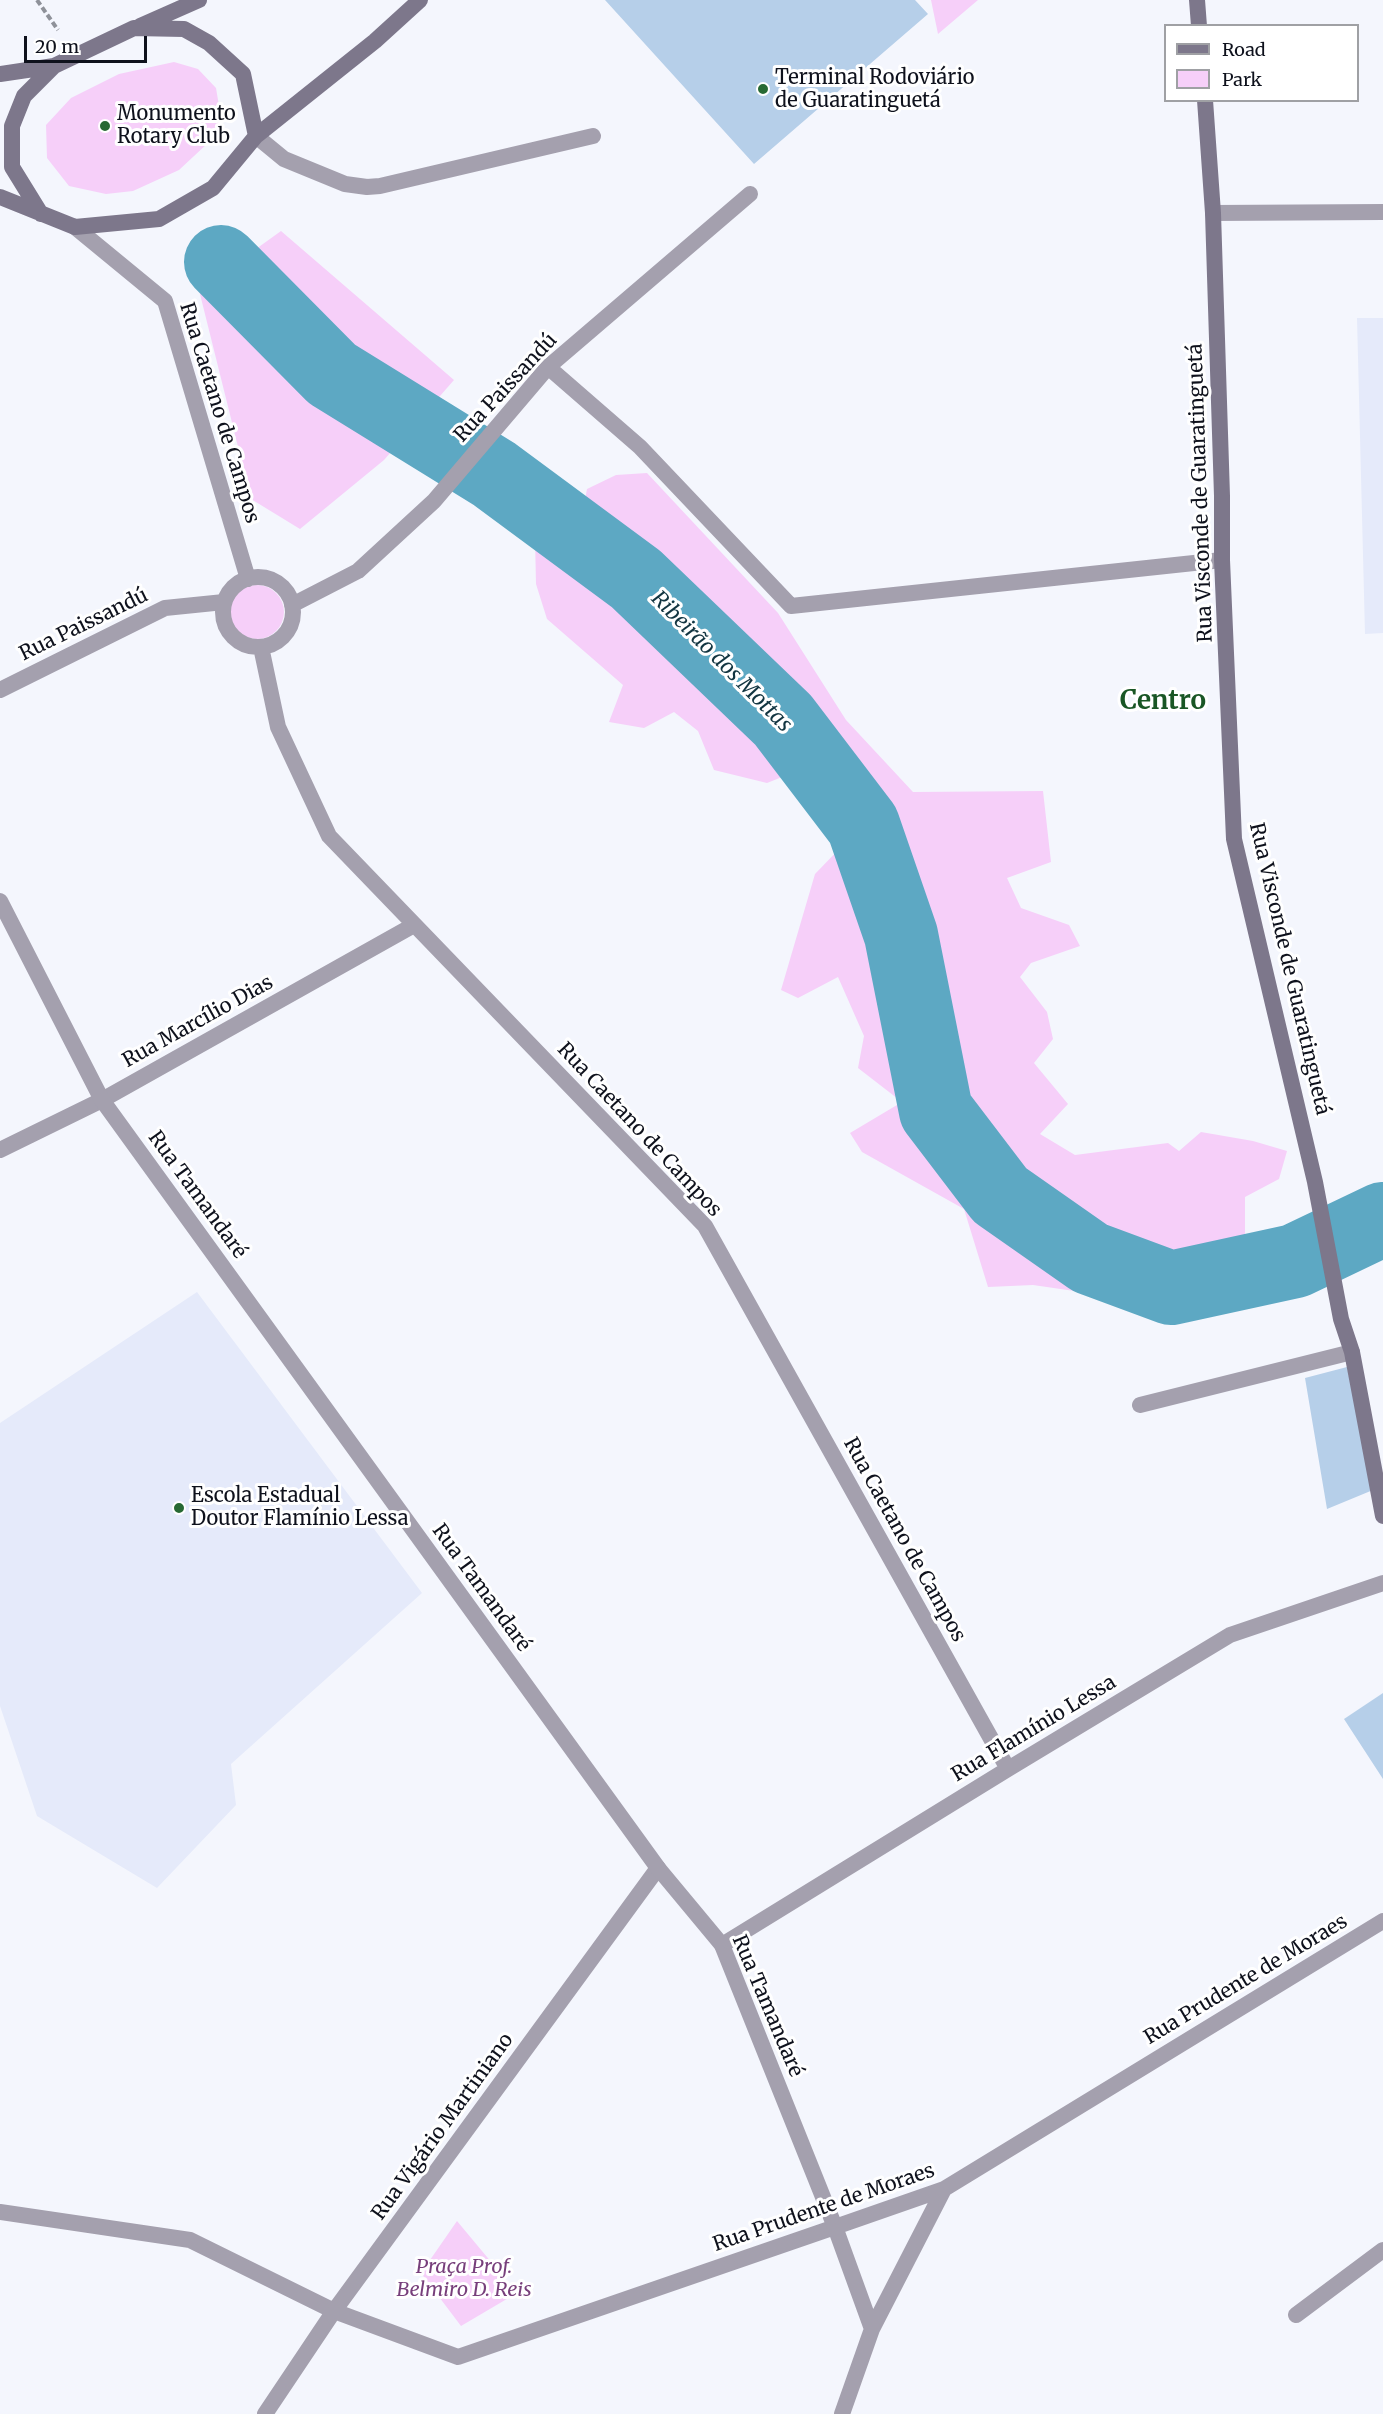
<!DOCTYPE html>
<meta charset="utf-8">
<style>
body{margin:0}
#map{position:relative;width:1383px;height:2414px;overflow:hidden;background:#f4f6fd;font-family:Merriweather,serif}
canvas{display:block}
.legend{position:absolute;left:1164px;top:24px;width:195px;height:78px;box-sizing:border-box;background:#fff;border:2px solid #9fa0a4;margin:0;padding:8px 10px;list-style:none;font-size:18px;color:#0e111c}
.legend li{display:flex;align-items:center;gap:12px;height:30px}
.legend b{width:30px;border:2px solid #9fa0a4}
.scale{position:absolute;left:24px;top:36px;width:123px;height:27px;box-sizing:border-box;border:3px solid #0e111c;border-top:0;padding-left:8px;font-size:18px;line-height:21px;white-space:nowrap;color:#0e111c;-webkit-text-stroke:4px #fff;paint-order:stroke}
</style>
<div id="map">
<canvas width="1383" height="2414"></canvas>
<ul class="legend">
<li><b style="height:8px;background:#7d778b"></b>Road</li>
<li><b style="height:16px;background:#f6cff9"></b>Park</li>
</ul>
<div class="scale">20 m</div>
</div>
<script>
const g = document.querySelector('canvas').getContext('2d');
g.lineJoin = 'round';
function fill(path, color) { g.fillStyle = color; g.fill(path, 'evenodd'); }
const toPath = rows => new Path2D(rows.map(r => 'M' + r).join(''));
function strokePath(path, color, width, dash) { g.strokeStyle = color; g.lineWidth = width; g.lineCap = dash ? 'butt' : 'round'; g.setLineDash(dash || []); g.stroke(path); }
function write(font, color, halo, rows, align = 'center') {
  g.font = font + ' Merriweather,serif'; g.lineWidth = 6; g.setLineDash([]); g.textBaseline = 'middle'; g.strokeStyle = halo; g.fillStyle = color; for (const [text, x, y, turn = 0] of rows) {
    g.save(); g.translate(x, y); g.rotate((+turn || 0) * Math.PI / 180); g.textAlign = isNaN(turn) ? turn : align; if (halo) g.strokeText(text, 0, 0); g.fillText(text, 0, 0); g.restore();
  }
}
fill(toPath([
 [1357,318,1383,318,1383,633,1365,634],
 [197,1292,422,1593,231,1764,236,1805,157,1888,37,1816,0,1706,0,1423]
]), '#e5eafa');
fill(toPath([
 [931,0,978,0,938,34],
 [174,62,198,69,216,88,221,118,208,143,179,170,133,191,106,194,69,186,47,158,46,125,71,98,119,74],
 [281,231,454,380,384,460,300,529,251,499,199,290],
 [647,473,778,613,846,720,913,792,1043,791,1051,862,1007,878,1021,908,1069,925,1080,946,1031,963,1020,977,1047,1012,1053,1039,1034,1063,1068,1104,1040,1134,1075,1155,1168,1143,1179,1151,1201,1132,1253,1141,1287,1151,1279,1179,1245,1197,1245,1234,1306,1286,1237,1290,1195,1312,1145,1310,1095,1294,1033,1285,988,1287,964,1209,862,1152,850,1133,902,1102,858,1068,864,1036,838,977,798,998,781,990,815,874,843,845,792,773,767,783,714,770,698,731,674,712,644,728,609,722,623,685,547,619,536,584,535,538,581,521,587,489,616,475],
 '230 612a27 27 0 1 1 54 0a27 27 0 1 1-54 0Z',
 [457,2221,517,2293,461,2326,421,2273]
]), '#f6cff9');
strokePath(toPath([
 [221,262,332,374,494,474,636,579,783,720,863,825,901,935,936,1111,1000,1195,1090,1258,1171,1288,1295,1261,1383,1219]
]), '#5da8c3', 74);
fill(toPath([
 [605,0,915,0,928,14,754,164],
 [1347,1367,1373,1490,1327,1509,1305,1378],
 [1383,1693,1383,1779,1344,1719]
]), '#b6cfe9');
strokePath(toPath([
 [37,0,58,30]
]), '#8e9199', 4, [6, 3]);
strokePath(toPath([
 [256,136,284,159,345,184,367,187,380,186,593,136],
 [1296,2315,1383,2250]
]), '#a4a0ae', 16);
strokePath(toPath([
 [75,227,165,301,248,579],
 [548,367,640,447,791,606,1222,560],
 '223 612a35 35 0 1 1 70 0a35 35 0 1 1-70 0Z',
 [292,605,358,571,434,501,548,367,750,194],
 [261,647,278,727,329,836,705,1226,1008,1769],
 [0,690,165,608,224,602],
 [0,1150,102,1100,414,925],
 [1140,1405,1352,1352],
 [722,1945,1008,1769,1230,1635,1383,1583],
 [0,2212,190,2240,334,2311,458,2357,835,2227],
 [265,2414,334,2311,658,1868]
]), '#a4a0ae', 16);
strokePath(toPath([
 [1213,213,1383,212],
 [0,901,102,1100,658,1868,722,1945,835,2227,872,2329],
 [835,2227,944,2189,1383,1921],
 [842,2414,872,2329,944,2189]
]), '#a4a0ae', 16);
strokePath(toPath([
 [1197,0,1199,26],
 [140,26,199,0],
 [0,74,54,66],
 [1205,100,1213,213,1222,496,1222,560,1234,839,1315,1182,1341,1319,1352,1352,1383,1516],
 [0,197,75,227,159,219,213,188,256,136,375,41,420,0],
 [41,214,12,167,12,126,24,96,54,66,134,28,184,29,209,43,243,74,256,136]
]), '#7d778b', 16);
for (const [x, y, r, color] of [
 [763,89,6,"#276933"],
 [105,126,6,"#276933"],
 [179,1508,6,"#276933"]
]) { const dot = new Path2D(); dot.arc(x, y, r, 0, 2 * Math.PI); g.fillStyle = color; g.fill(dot); strokePath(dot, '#fff', 2); }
write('20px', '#0e111c', '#fff', [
 ["Terminal Rodoviário",775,78],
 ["de Guaratinguetá",775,101],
 ["Monumento",117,114],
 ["Rotary Club",117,137],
 ["Escola Estadual",191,1496],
 ["Doutor Flamínio Lessa",191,1519]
], 'left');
write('20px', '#0e111c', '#fff', [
 ["Rua Paissandú",506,388,-47],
 ["Rua Caetano de Campos",219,413,73],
 ["Rua Visconde de Guaratinguetá",1201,493,-92],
 ["Rua Paissandú",84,625,-26],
 ["Rua Visconde de Guaratinguetá",1289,969,77],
 ["Rua Marcílio Dias",198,1022,-29],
 ["Rua Caetano de Campos",639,1130,47],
 ["Rua Tamandaré",197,1195,54],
 ["Rua Caetano de Campos",904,1540,61],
 ["Rua Tamandaré",481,1588,54],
 ["Rua Flamínio Lessa",1034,1729,-31],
 ["Rua Prudente de Moraes",1246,1980,-31],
 ["Rua Tamandaré",767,2006,67],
 ["Rua Vigário Martiniano",443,2127,-54],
 ["Rua Prudente de Moraes",824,2208,-19]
]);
write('italic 20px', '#773f7b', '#fff', [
 ["Praça Prof.",464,2267],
 ["Belmiro D. Reis",464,2290]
]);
write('italic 21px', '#123541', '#fff', [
 ["Ribeirão dos Mottas",721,662,45]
]);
write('bold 26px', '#195625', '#fff', [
 ["Centro",1163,702]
]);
</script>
